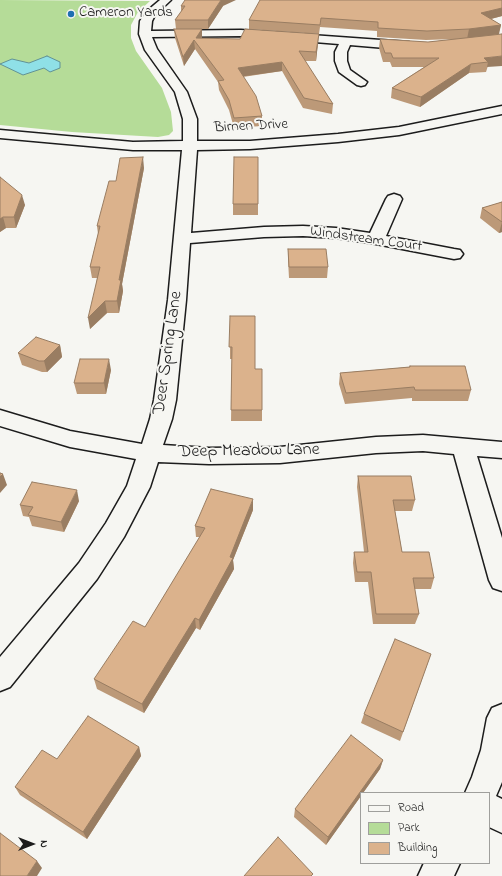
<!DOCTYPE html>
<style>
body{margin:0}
#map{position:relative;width:502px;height:876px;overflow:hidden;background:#f6f6f2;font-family:"Indie Flower",sans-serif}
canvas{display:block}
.legend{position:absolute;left:360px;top:792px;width:130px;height:72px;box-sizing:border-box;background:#f6f6f2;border:1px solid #9f9f9c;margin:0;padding:5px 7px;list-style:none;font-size:12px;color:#1c1c1c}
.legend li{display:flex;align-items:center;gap:8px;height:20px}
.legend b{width:20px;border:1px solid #9f9f9c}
.north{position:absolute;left:12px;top:824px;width:40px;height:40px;-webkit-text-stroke:3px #f6f6f2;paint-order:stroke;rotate:90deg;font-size:11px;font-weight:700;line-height:16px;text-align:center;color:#1c1c1c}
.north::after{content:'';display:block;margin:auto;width:14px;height:18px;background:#1c1c1c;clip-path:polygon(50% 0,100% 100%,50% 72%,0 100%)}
</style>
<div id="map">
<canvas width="502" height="876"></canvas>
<ul class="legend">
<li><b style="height:5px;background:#f6f6f2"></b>Road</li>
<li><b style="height:11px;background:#b5dc98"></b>Park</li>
<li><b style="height:11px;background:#dbb28c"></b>Building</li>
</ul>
<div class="north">N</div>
</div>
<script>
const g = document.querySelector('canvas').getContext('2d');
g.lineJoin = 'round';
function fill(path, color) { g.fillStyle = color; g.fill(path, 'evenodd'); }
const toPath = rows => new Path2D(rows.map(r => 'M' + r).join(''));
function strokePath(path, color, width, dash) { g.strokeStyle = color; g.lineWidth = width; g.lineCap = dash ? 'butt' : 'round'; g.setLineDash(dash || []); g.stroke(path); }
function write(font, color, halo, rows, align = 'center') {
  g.font = font + ' "Indie Flower",sans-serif'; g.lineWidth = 4; g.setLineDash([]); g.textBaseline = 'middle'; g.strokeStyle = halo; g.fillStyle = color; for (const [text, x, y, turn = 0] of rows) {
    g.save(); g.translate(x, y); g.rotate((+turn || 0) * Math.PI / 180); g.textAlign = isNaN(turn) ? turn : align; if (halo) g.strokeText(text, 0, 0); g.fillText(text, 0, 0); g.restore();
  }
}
fill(toPath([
 [0,0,150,1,138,12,131,25,131,38,136,51,162,88,171,112,173,131,169,135,158,137,72,132,0,125]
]), '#b5dc98');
const water = toPath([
 [47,56,60,62,60,68,50,72,44,68,23,75,0,64,12,59,29,63,47,56]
]);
fill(water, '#8fe0e7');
strokePath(water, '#619296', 1);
const street = toPath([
 [160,0,171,0,155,15,152,21,151,31,241,30,409,42,413,44,415,46,413,48,409,50,350,45,347,52,347,61,350,70,367,82,365,85,361,86,357,85,339,72,335,61,335,52,339,44,241,36,152,37,157,49,187,92,197,119,197,141,250,141,338,134,399,127,502,106,502,114,399,135,338,142,250,149,197,150,191,233,264,227,303,226,336,228,370,233,386,199,388,196,394,194,400,196,402,199,386,236,454,249,460,250,463,254,460,258,454,259,376,244,336,238,303,236,264,237,190,243,186,300,176,400,172,419,163,445,209,448,280,447,376,437,423,435,502,442,502,458,477,456,502,538,502,591,493,588,489,580,454,454,423,451,376,453,280,463,209,464,158,462,150,487,124,537,97,579,10,687,0,691,0,657,79,563,106,523,127,486,136,459,70,447,0,426,0,410,70,431,142,444,150,419,154,400,168,300,182,150,133,150,0,138,0,130,133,142,183,141,183,119,175,92,145,50,139,34,140,21,147,11,160,0],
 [502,704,502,782,496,796,502,799,502,833,489,827,489,793,465,793,472,777,481,750,487,718,492,708,502,704],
 [424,863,460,863,454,876,418,876,424,863]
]);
strokePath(street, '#1c1c1c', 3);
fill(street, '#f6f6f2');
fill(toPath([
 [502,0,502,16,491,19,501,25,486,72,469,73,420,107,391,98,392,88,424,67,392,67,390,62,383,62,379,48,380,39,428,42,455,39,426,40,377,37,377,31,320,27,319,34,249,29,249,20],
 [181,6,223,6,208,29,202,29,202,38,318,43,316,61,305,61,333,104,332,114,303,108,282,71,243,77,262,116,262,126,234,128,229,110,219,90,218,82,195,49,184,66,175,38,174,29,176,29,175,20,181,12],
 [258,157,258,215,233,215,233,204],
 [144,168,122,284,123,291,119,313,107,313,90,329,97,278,92,278,90,267,98,234,97,226,116,181],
 [0,177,25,205,16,228,6,228,0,232],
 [502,202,502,232,499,233,480,218,482,208],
 [288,249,328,267,327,278,289,278,288,260],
 [230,316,255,369,262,410,262,421,231,421,232,359,230,359],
 [60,345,62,357,47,372,42,372,22,365,18,353],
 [410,366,471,390,468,401,412,401,412,398,345,404,339,384,340,373,409,367],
 [111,370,106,394,77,394,74,383],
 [358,476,415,500,412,511,395,511,402,552,434,578,431,589,414,589,419,614,415,624,373,624,368,582,355,582,353,563,354,552,364,552,357,487],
 [79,501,64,532,32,526,29,517,23,516,20,505],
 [253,510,233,560,234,569,200,630,196,628,144,713,97,689,94,679,145,627,200,537,196,537,195,526],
 [431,654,400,741,361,723,364,714],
 [139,747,141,756,87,839,20,795,15,787,57,759],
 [383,760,380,769,326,845,294,817,295,809]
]), '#bc9978');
fill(toPath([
 [221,0,236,0,223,6,208,29,208,20],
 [502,8,502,16,479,22,481,13],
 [501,25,499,34,467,39,469,29],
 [202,29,202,38,198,45,196,38],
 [319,34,316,61,316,52],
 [194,40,195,49,184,66,183,57],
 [502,56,502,66,487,67,488,62,484,58],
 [282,62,282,71,238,77,238,68],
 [471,64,469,73,420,107,421,97],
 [143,157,144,168,122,284,123,291,119,313,117,301,119,280],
 [22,195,25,205,16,228,14,217],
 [3,217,6,228,0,232,0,219],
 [502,222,502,232,499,233],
 [105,301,107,313,90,329,88,318],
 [60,345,62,357,47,372,44,361],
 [109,359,111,370,106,394,104,383],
 [3,474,7,485,0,493,0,477],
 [77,490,79,501,64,532,61,522],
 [253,499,253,510,233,560,234,569,200,630,199,620,230,557],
 [195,618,196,628,144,713,142,704],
 [139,747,141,756,87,839,83,832],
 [383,760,380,769,363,793,361,793,361,796,326,845,328,837],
 [37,861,42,868,37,876,27,876]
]), '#997d62');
const building = toPath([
 [185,0,221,0,208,20,175,20,185,6,181,6,185,0],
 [260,0,502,0,502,8,481,13,501,25,469,29,427,31,378,28,378,22,321,18,320,25,249,20,260,0],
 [174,29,202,29,196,38,240,39,245,29,319,34,316,52,299,51,333,104,304,98,282,62,238,68,256,96,262,116,234,118,229,100,218,81,224,80,194,40,183,57,174,29],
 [502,34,502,56,484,58,488,62,471,64,421,97,392,88,439,58,393,58,391,53,385,53,380,39,428,42,502,34],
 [143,157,119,280,121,280,117,301,105,301,88,318,100,267,90,267,100,226,97,226,109,181,116,181,120,158,143,157],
 [234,157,258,157,258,204,233,204,234,157],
 [0,177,22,195,14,217,3,217,0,219,0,177],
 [502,202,502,222,482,208,502,202],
 [288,249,326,249,328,267,289,267,288,249],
 [230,316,255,316,255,369,262,369,262,410,231,410,232,347,229,347,230,316],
 [36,337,60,345,44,361,39,361,18,353,36,337],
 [80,359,109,359,104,383,74,383,80,359],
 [410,366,465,366,471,390,415,390,414,387,346,393,340,373,410,367,410,366],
 [0,473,3,474,0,477,0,473],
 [358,476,411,476,415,500,393,500,402,552,429,552,434,578,413,578,419,614,376,614,371,572,357,572,354,552,368,552,358,476],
 [32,482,77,490,61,522,28,515,33,507,20,505,32,482],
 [211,489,253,499,230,557,233,558,199,620,195,618,142,704,94,679,133,621,145,627,205,528,195,526,211,489],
 [395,639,431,654,403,732,364,714,395,639],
 [88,716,139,747,83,832,15,787,42,750,57,759,88,716],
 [351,735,383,760,328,837,295,809,351,735],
 [0,833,37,861,27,876,0,876,0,833],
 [278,837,313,874,311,876,244,876,278,837]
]);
fill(building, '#dbb28c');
strokePath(building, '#997d62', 1);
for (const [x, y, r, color] of [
 [71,14,4,"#1f6fb2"]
]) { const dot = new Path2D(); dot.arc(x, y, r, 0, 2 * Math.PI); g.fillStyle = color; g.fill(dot); strokePath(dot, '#f6f6f2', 1.5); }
write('15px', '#1c1c1c', '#f6f6f2', [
 ["Cameron Yards",79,14]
], 'left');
write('15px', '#1c1c1c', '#f6f6f2', [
 ["Birnen Drive",251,127,-3],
 ["Windstream Court",366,240,8]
]);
write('18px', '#1c1c1c', '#f6f6f2', [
 ["Deer Spring Lane",169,353,-82],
 ["Deep Meadow Lane",249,452,-1]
]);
</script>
